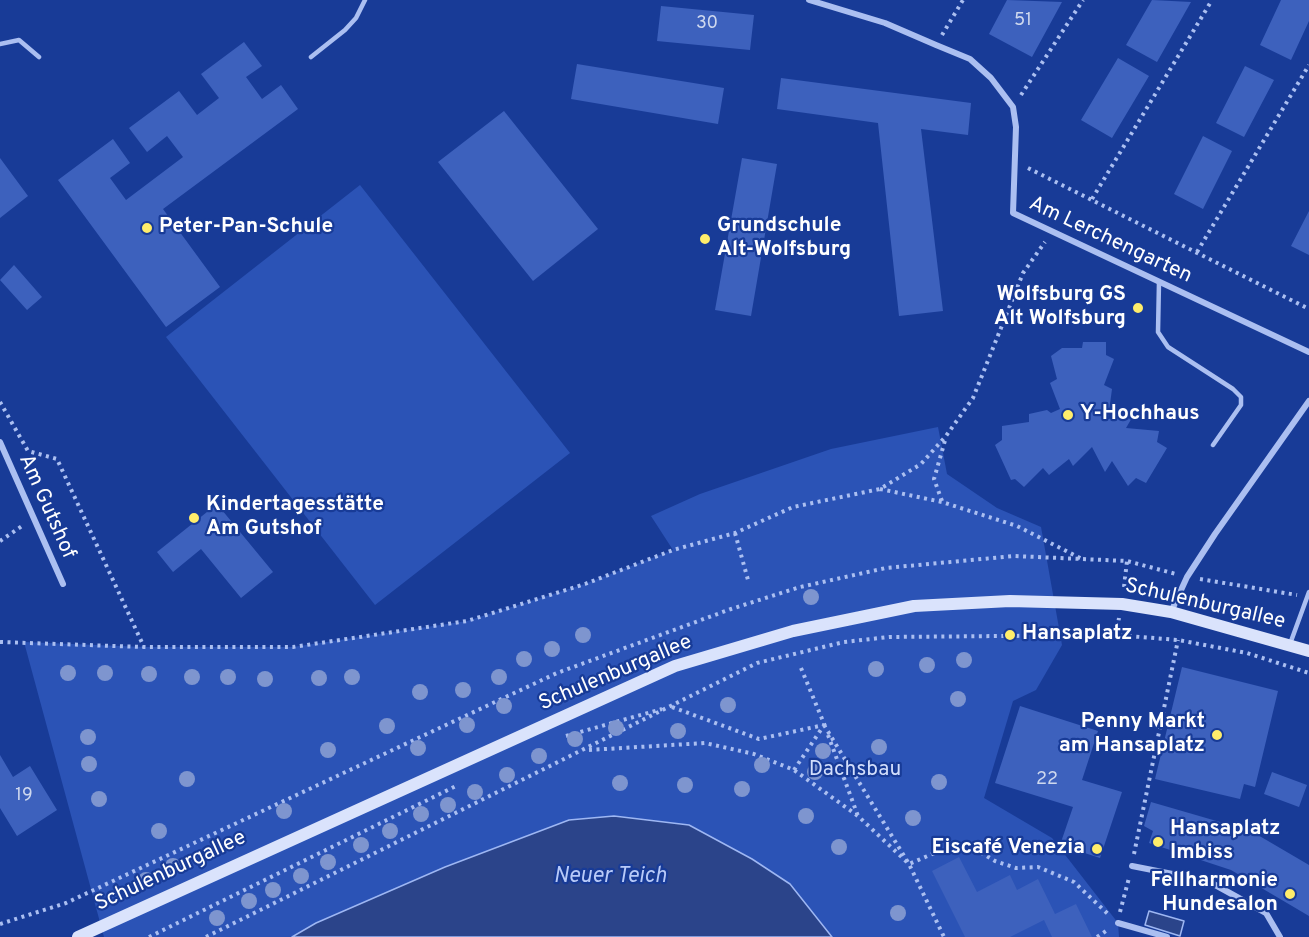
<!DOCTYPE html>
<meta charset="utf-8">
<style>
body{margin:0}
canvas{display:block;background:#183b97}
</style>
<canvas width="1309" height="937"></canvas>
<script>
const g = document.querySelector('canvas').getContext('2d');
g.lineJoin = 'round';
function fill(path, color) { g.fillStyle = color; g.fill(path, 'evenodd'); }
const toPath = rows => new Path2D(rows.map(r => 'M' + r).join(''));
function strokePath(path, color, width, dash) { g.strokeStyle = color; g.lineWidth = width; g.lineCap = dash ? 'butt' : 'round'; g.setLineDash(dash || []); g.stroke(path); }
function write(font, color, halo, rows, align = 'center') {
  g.font = font + ' Overpass,sans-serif'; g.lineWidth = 4.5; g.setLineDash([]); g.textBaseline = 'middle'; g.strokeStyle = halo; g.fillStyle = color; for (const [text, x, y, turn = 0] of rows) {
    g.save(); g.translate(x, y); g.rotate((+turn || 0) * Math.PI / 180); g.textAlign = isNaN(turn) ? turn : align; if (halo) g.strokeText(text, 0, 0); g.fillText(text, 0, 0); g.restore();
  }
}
fill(toPath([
 [360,185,570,453,375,605,166,337],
 [938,427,947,474,997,508,1041,527,1062,645,1036,690,1013,701,984,798,1052,838,1118,923,1119,937,832,937,790,884,752,859,689,825,569,820,445,867,316,923,292,937,104,937,24,642,144,647,293,647,467,621,585,584,673,550,651,516,700,494,831,449]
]), '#2b53b6');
const water = toPath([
 [614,816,689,825,752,859,790,884,832,937,292,937,316,923,445,867,569,820,614,816],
 [1149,911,1184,921,1180,936,1145,925,1149,911]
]);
fill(water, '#2b448a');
strokePath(water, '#9eb7f3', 1.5);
fill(toPath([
 [1007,0,1062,2,1032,57,989,34],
 [1152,0,1191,2,1157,62,1126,45],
 [1281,0,1309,0,1309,21,1291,60,1260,45],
 [661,6,754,15,750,50,657,41],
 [244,42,262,66,246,77,262,99,281,85,298,109,163,209,220,287,166,327,58,180,113,139,130,163,110,178,126,200,183,157,167,136,147,152,129,128,179,91,197,115,219,98,201,74],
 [1118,58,1149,76,1112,138,1081,120],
 [577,64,724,88,718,124,571,99],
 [1245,66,1274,80,1244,137,1216,123],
 [781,78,971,103,968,135,921,129,943,311,899,316,878,123,777,109],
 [504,111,598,229,533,281,438,162],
 [1203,136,1232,151,1203,209,1174,194],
 [0,158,28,196,0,218],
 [742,158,777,164,751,316,715,310],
 [1309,211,1309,255,1291,246],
 [14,265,42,297,27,310,0,280],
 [1083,342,1106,342,1106,355,1114,359,1104,385,1112,389,1108,419,1133,416,1126,428,1159,431,1157,442,1167,448,1146,483,1136,478,1128,486,1112,461,1105,472,1092,447,1073,466,1069,459,1049,475,1043,468,1024,487,1015,479,1011,480,995,445,1002,440,1002,426,1029,422,1029,414,1047,410,1051,413,1060,409,1050,383,1057,379,1051,356,1062,348,1082,348],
 [217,504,273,572,241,598,201,549,173,572,157,552],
 [1182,667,1278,691,1255,787,1244,784,1240,799,1155,779],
 [1020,706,1098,731,1082,780,1122,792,1100,858,1060,845,1073,807,995,783],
 [0,755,13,777,30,766,57,810,17,836,0,808],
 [1272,772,1307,785,1299,807,1264,794],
 [1151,802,1251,831,1309,865,1309,916,1231,870,1149,843,1153,831,1144,826],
 [959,857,977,892,1010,875,1017,890,1038,879,1055,914,1076,904,1092,937,1052,937,1044,920,1010,937,965,937,932,871]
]), '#3d61bd');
strokePath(toPath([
 [942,35,963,0],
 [1021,95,1083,0],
 [1028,168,1309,309],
 [1092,199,1212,0],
 [1197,252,1309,65],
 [0,402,28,451,57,459,144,647],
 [880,489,942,502,1017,526,1082,559],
 [942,501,934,479,946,437],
 [735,533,748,580],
 [0,541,22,526],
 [1200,579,1297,595],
 [1124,587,1127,561],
 [1116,635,1119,618],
 [0,642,144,647,293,647,467,621,585,584,673,550,735,533,793,507,880,489,921,464,946,436,973,398,1023,273,1045,242],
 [801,668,825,726],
 [672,707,759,739,824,725],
 [824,725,909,864,944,937],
 [828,735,858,816],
 [566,736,662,709],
 [589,750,705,743,754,754,794,770,858,816,909,864,951,846,973,848,995,861,1016,868,1038,867,1074,882,1109,915],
 [794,770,824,725],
 [1134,854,1178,640],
 [1120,912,1129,878],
 [0,924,66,903,557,673,731,609,800,587,886,568,1014,556,1127,561,1176,574],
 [149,937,458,785],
 [206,937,757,663,844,642,889,637,1116,635,1178,640,1247,653,1309,673],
 [1097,937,1109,929]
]), '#abbff1', 4, [3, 4.5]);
strokePath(toPath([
 [0,44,19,40,39,57],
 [311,57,345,30,356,18,365,0],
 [1159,282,1158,332,1168,347,1233,389,1241,397,1241,405,1213,445],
 [1290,644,1309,592]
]), '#abbff1', 4.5);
strokePath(toPath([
 [809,0,885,23,936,45,970,59,991,78,1013,107,1016,127,1013,213,1309,352],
 [0,442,63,584],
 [1171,612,1187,577,1215,534,1309,401],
 [1132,866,1208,881,1266,913,1280,937],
 [1118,923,1167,937]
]), '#abbff1', 6);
strokePath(toPath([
 [78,937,675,666,793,631,914,606,1010,601,1122,604,1171,612,1309,651]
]), '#dae3fc', 12);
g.fillStyle = '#7e95cf';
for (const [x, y] of [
 [811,597],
 [583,635],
 [552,649],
 [524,659],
 [964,660],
 [927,665],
 [876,669],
 [68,673],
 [105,673],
 [149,674],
 [192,677],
 [228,677],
 [352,677],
 [499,677],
 [319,678],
 [265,679],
 [463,690],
 [420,692],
 [958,699],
 [728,705],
 [504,706],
 [467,725],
 [387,726],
 [616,728],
 [678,731],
 [88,737],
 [575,739],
 [879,747],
 [418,748],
 [328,750],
 [823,751],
 [539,756],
 [89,764],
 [762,765],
 [815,772],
 [507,775],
 [187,779],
 [939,782],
 [620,783],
 [685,785],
 [742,789],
 [475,792],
 [99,799],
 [448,805],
 [284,811],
 [421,814],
 [806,816],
 [913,818],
 [159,831],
 [390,831],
 [361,845],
 [839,847],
 [328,862],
 [173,866],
 [301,876],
 [146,880],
 [273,890],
 [249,901],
 [898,913],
 [217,918]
]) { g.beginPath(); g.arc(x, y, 8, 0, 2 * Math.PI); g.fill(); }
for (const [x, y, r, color] of [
 [147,228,6,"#ffed6b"],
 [705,239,6,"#ffed6b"],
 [1138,308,6,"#ffed6b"],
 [1068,415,6,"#ffed6b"],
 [194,518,6,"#ffed6b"],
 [1010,635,6,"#ffed6b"],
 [1217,735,6,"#ffed6b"],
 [1158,842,6,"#ffed6b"],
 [1097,849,6,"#ffed6b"],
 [1290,894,6,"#ffed6b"]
]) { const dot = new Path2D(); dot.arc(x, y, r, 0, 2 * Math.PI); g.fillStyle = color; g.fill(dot); strokePath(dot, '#183b97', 2); }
write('18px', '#ced8ee', null, [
 ["51",1023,21],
 ["30",707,24],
 ["22",1047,780],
 ["19",24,796]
]);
write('bold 21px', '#fff', '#183b97', [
 ["Grundschule",717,227],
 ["Alt-Wolfsburg",717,251],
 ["Peter-Pan-Schule",159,228],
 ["Wolfsburg GS",1126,296,"right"],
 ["Alt Wolfsburg",1126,320,"right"],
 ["Y-Hochhaus",1080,415],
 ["Kindertagesstätte",206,506],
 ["Am Gutshof",206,530],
 ["Hansaplatz",1022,635],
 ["Penny Markt",1205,723,"right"],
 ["am Hansaplatz",1205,747,"right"],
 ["Hansaplatz",1170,830],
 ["Imbiss",1170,854],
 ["Eiscafé Venezia",1085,849,"right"],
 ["Fellharmonie",1278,882,"right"],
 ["Hundesalon",1278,906,"right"]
], 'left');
write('21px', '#fff', '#183b97', [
 ["Am Lerchengarten",1110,241,25],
 ["Am Gutshof",46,507,66],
 ["Schulenburgallee",1205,605,13],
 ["Schulenburgallee",616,674,-23],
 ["Schulenburgallee",171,872,-25]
]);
write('21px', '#d2defc', '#183b97', [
 ["Dachsbau",855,771]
]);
write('italic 22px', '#b8caf8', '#183b97', [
 ["Neuer Teich",610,878]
]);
</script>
